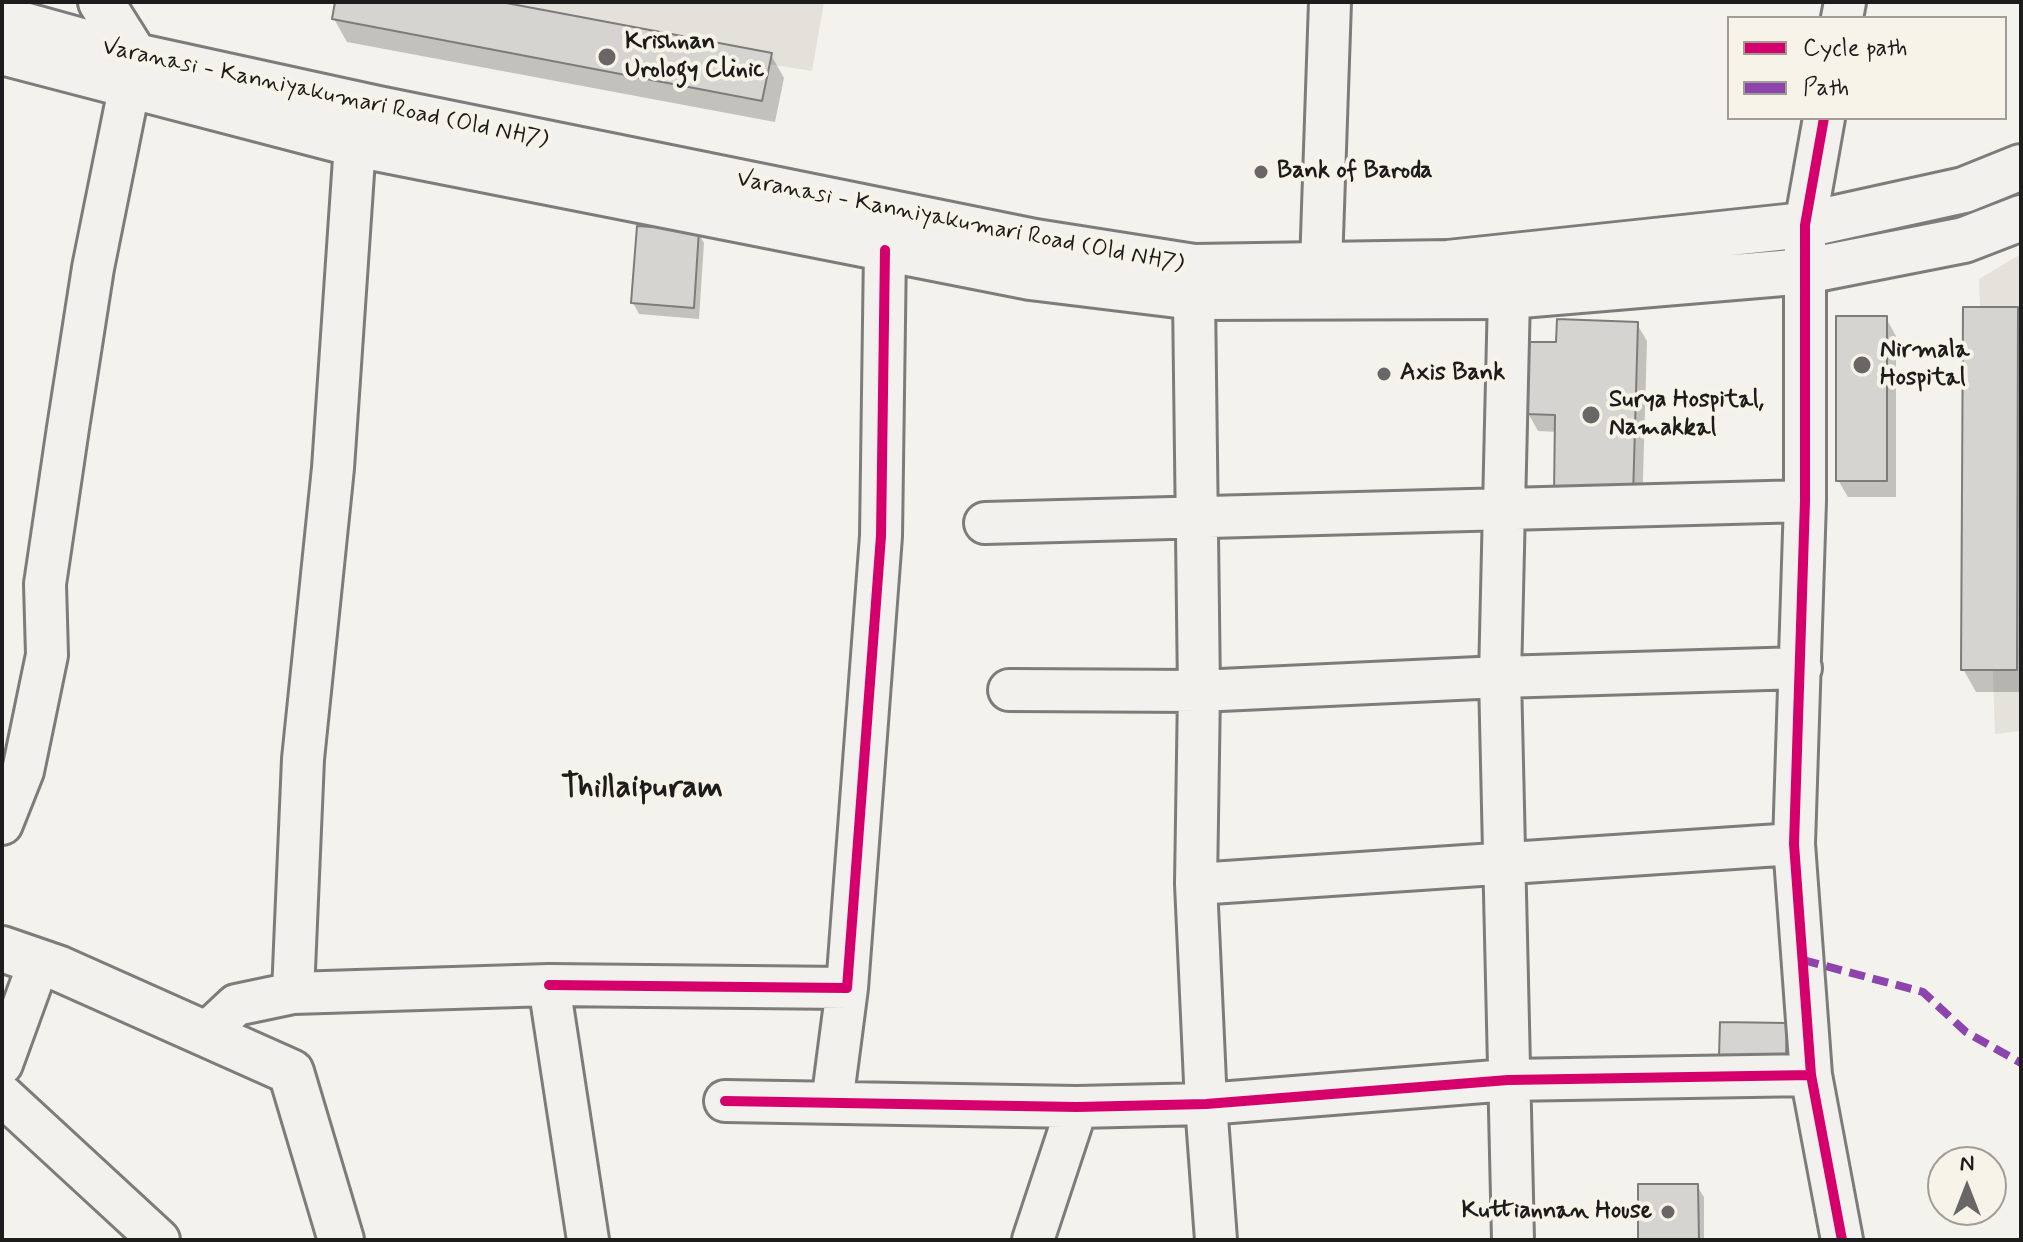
<!DOCTYPE html>
<style>
body{margin:0}
#map{position:relative;width:2023px;height:1242px;overflow:hidden;background:#f4f2ec;font-family:Mynerve,sans-serif}
canvas{display:block}
.frame{position:absolute;inset:0;border:4px solid #1c1c1c;pointer-events:none}
.legend{position:absolute;left:1727px;top:16px;width:280px;height:104px;box-sizing:border-box;background:#f7f3e8;border:2px solid #9f9d96;margin:0;padding:10px 14px;list-style:none;font-size:24px;color:#1c1c1c}
.legend li{display:flex;align-items:center;gap:16px;height:40px}
.legend b{width:40px;border:2px solid #9f9d96}
.north{position:absolute;left:1927px;top:1146px;width:80px;height:80px;box-sizing:border-box;background:#f7f3e8;border:2px solid #9f9d96;border-radius:50%;rotate:0deg;font-size:22px;font-weight:700;line-height:32px;text-align:center;color:#1c1c1c}
.north::after{content:'';display:block;margin:auto;width:28px;height:36px;background:#686765;clip-path:polygon(50% 0,100% 100%,50% 72%,0 100%)}
</style>
<div id="map">
<canvas width="2023" height="1242"></canvas>
<div class="frame"></div>
<ul class="legend">
<li><b style="height:10px;background:#d6006c"></b>Cycle path</li>
<li><b style="height:10px;background:#8e44ad"></b>Path</li>
</ul>
<div class="north">N</div>
</div>
<script>
const g = document.querySelector('canvas').getContext('2d');
g.lineJoin = 'round';
function fill(path, color) { g.fillStyle = color; g.fill(path, 'evenodd'); }
const toPath = rows => new Path2D(rows.map(r => 'M' + r).join(''));
function strokePath(path, color, width, dash) { g.strokeStyle = color; g.lineWidth = width; g.lineCap = dash ? 'butt' : 'round'; g.setLineDash(dash || []); g.stroke(path); }
function write(font, color, halo, rows, align = 'center') {
  g.font = font + ' Mynerve,sans-serif'; g.lineWidth = 8; g.setLineDash([]); g.textBaseline = 'middle'; g.strokeStyle = halo; g.fillStyle = color; for (const [text, x, y, turn = 0] of rows) {
    g.save(); g.translate(x, y); g.rotate((+turn || 0) * Math.PI / 180); g.textAlign = isNaN(turn) ? turn : align; if (halo) g.strokeText(text, 0, 0); g.fillText(text, 0, 0); g.restore();
  }
}
fill(toPath([
 [2021,254,2021,731,1995,734,1979,279]
]), '#e4e2da');
fill(toPath([
 [375,2,824,2,812,71]
]), '#e4e1da');
fill(toPath([
 [337,2,490,2,771,55,784,78,775,122,347,42,334,19],
 [698,232,704,243,699,319,639,314,633,303],
 [2017,309,2021,316,2021,692,1976,692,1963,669],
 [1886,318,1896,336,1896,497,1848,497,1838,480],
 [1637,324,1647,341,1642,513,1557,432,1538,431,1528,413,1558,345],
 [1786,1025,1793,1036,1792,1070,1728,1068],
 [1697,1186,1704,1197,1704,1240,1640,1240]
]), '#0003');
const building = toPath([
 [335,2,501,2,772,53,762,101,332,19,335,2],
 [637,226,699,230,694,308,631,303,637,226],
 [1963,307,2018,307,2017,670,1961,670,1963,307],
 [1836,316,1887,316,1887,481,1836,481,1836,316],
 [1557,319,1638,322,1633,497,1554,495,1555,415,1526,414,1528,342,1556,342,1557,319],
 [1720,1022,1787,1023,1786,1059,1719,1057,1720,1022],
 [1638,1184,1698,1184,1699,1240,1638,1240,1638,1184]
]);
fill(building, '#d5d4d0');
strokePath(building, '#7d7c7a', 2);
const street = toPath([
 [1842,18,1845,2],
 [1824,118,1805,225,1805,501,1794,844,1811,1075,1842,1240],
 [1321,266,1330,2],
 [1509,296,1500,677,1513,1240],
 [1194,297,1199,691,1196,884,1206,1104,1216,1240],
 [985,523,1805,501],
 [1009,690,1199,691,1500,677,1801,668],
 [2,824,23,771,47,655,45,584,68,428,93,268,130,84],
 [1196,884,1794,844],
 [549,985,847,988,881,536,885,250],
 [293,993,303,759,333,468,355,144],
 [205,1034,236,1005,293,993,549,985,588,1240],
 [2,1064,39,962],
 [2,1095,159,1240],
 [725,1101,1077,1107,1206,1104,1508,1080,1811,1075],
 [832,1103,847,988],
 [1033,1240,1077,1107]
]);
const secondary = toPath([
 [2,949,60,969,291,1072,341,1240]
]);
const primary = toPath([
 [101,2,135,56,133,69],
 [2,19,135,56,378,109,1035,242,1194,267,1448,263,1805,225,1964,190,2021,167],
 [2,52,355,144,1030,277,1194,297,1509,296,1806,271,1964,240,2021,218]
]);
strokePath(street, '#7d7c7a', 46);
strokePath(secondary, '#7d7c7a', 50);
strokePath(primary, '#7d7c7a', 50);
strokePath(street, '#f2f1ed', 40);
strokePath(secondary, '#f2f1ed', 44);
strokePath(primary, '#f2f1ed', 44);
strokePath(toPath([
 [1803,960,1923,992,1966,1032,2021,1063]
]), '#8e44ad', 8, [16, 8]);
strokePath(toPath([
 [1824,118,1805,225,1805,501,1794,844,1811,1075,1842,1240],
 [549,985,847,988,881,536,885,250],
 [725,1101,1077,1107,1206,1104,1508,1080,1811,1075]
]), '#d6006c', 10);
for (const [x, y, r, color] of [
 [607,57,10,"#686765"],
 [1261,172,8,"#686765"],
 [1862,365,10,"#686765"],
 [1384,374,8,"#686765"],
 [1591,415,10,"#686765"],
 [1668,1212,8,"#686765"]
]) { const dot = new Path2D(); dot.arc(x, y, r, 0, 2 * Math.PI); g.fillStyle = color; g.fill(dot); strokePath(dot, '#f7f3e8', 3); }
write('bold 24px', '#1c1c1c', '#f7f3e8', [
 ["Krishnan",625,43],
 ["Urology Clinic",625,71],
 ["Bank of Baroda",1277,172],
 ["Nirmala",1880,351],
 ["Hospital",1880,379],
 ["Axis Bank",1400,374],
 ["Surya Hospital,",1609,401],
 ["Namakkal",1609,429],
 ["Kuttiannan House",1652,1212,"right"]
], 'left');
write('24px', '#1c1c1c', '#f7f3e8', [
 ["Varanasi - Kanniyakumari Road (Old NH7)",325,95,12],
 ["Varanasi - Kanniyakumari Road (Old NH7)",960,223,11]
]);
write('bold 32px', '#1c1c1c', '#f7f3e8', [
 ["Thillaipuram",642,789]
]);
</script>
